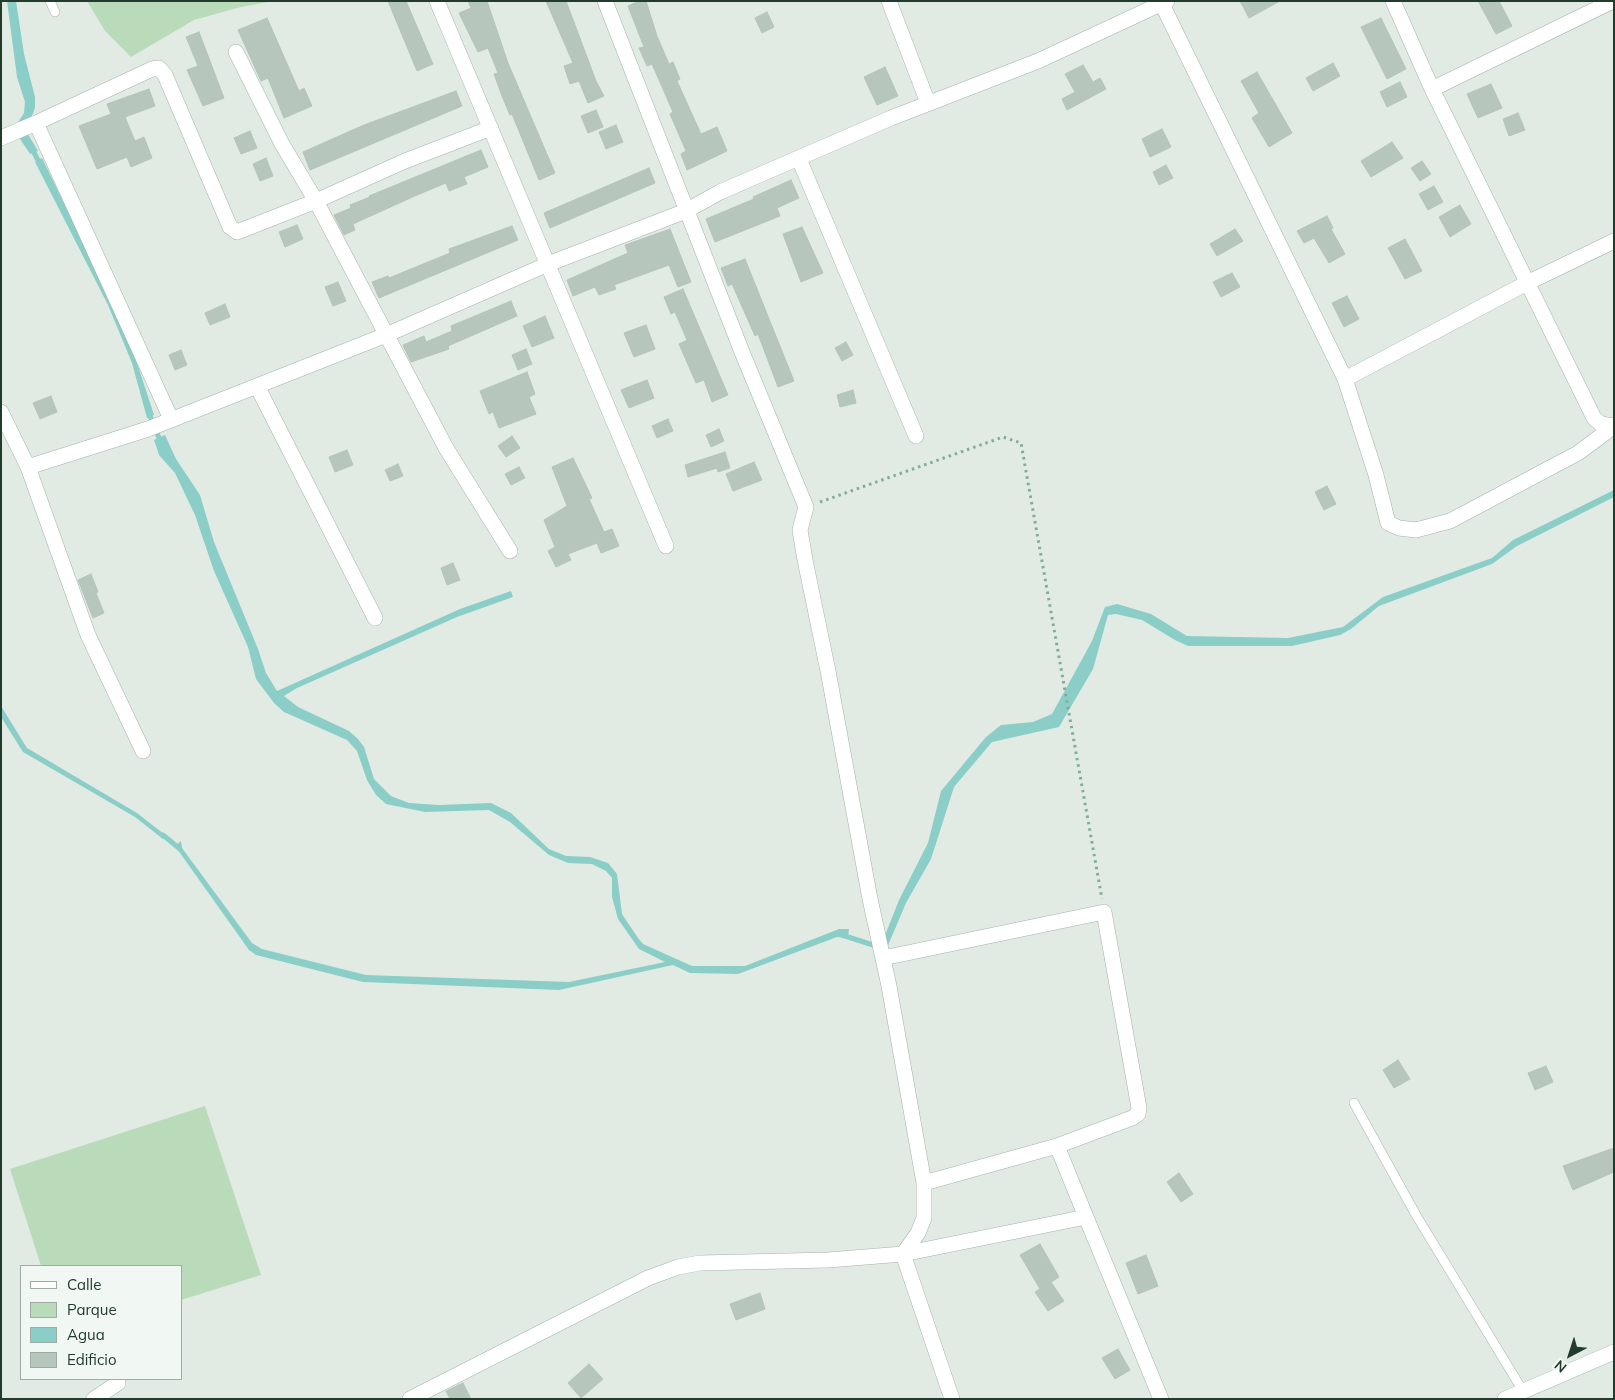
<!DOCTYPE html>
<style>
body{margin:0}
#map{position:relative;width:1615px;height:1400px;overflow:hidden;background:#e1ebe4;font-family:Mulish,sans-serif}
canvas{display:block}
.frame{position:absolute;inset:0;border:2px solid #223b2d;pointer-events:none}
.legend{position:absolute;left:20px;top:1265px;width:162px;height:115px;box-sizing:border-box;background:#f1f8f3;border:1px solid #9eaca4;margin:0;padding:6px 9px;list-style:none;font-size:15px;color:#223b2d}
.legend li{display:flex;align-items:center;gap:10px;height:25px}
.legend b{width:25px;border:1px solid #9eaca4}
.north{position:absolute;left:1545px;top:1330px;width:50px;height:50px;-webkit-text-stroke:4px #f1f8f3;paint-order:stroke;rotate:220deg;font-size:14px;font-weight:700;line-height:20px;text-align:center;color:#223b2d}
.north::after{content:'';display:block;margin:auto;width:18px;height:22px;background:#223b2d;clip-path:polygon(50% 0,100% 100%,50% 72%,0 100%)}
</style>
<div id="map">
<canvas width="1615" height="1400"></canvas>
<div class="frame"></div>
<ul class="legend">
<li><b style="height:6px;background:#fff"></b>Calle</li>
<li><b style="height:14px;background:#badbba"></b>Parque</li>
<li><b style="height:14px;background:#8acec7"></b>Agua</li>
<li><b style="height:14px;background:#b6c6bc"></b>Edificio</li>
</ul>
<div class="north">N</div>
</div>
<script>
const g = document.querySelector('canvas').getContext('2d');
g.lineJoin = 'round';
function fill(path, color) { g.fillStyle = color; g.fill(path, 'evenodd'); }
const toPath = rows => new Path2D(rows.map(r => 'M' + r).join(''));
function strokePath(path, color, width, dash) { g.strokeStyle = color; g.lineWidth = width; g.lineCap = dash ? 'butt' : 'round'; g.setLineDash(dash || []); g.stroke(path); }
fill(toPath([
 [87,1,274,1,241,7,194,20,131,57,105,31],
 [205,1106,261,1275,181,1300,181,1266,41,1266,10,1169]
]), '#badbba');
fill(toPath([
 [7,1,16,1,24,54,35,97,35,108,26,131,38,151,30,154,20,139,17,124,24,113,25,102,17,77],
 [42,158,112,302,137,363,154,415,147,418,132,363,108,305,35,162],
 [165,435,176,459,200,495,214,542,258,649,266,673,277,691,460,609,511,591,513,597,457,617,297,688,284,696,298,707,349,731,358,739,364,747,374,779,391,796,409,803,439,805,491,803,511,813,549,849,566,856,590,857,608,863,617,874,622,914,638,938,643,944,692,966,745,966,839,929,849,929,848,938,837,937,738,974,690,973,673,965,559,990,363,982,256,955,249,950,175,846,181,841,182,848,252,943,262,949,366,975,569,982,665,962,639,949,618,919,612,897,612,878,606,871,592,864,568,863,549,855,510,822,489,810,425,812,386,804,376,795,367,780,357,751,347,740,284,712,274,703,256,679,248,647,214,571,195,515,175,473,159,455,154,440],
 [1614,490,1614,497,1517,546,1492,564,1379,606,1351,629,1340,635,1292,646,1188,646,1175,640,1142,620,1116,614,1108,615,1093,669,1059,727,992,742,954,787,931,859,906,903,886,950,882,943,899,900,928,843,941,791,986,737,1001,725,1033,722,1052,714,1092,641,1105,607,1117,604,1151,614,1187,636,1288,638,1343,627,1383,597,1492,558,1513,540],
 [1,706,27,748,137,813,169,838,163,839,135,817,23,752,1,717]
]), '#8acec7');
strokePath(toPath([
 [31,147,41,166],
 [148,411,161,443],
 [163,835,180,849],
 [842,935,879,947]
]), '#8acec7', 5);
const building = toPath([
 [388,1,406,1,433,64,417,71,388,1],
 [468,1,487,1,508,63,555,173,539,180,512,114,510,115,502,96,494,74,498,73,488,48,478,52,459,13,471,8,468,1],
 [546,1,566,1,596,81,604,96,588,103,579,81,570,84,564,66,573,63,546,1],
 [639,1,646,1,657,36,669,64,673,62,680,79,677,81,701,134,717,127,727,151,687,170,681,154,686,151,670,114,673,112,652,64,647,66,639,48,644,47,628,6,639,1],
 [1240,1,1280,1,1249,18,1240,1],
 [1478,1,1499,1,1512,26,1496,34,1478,1],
 [767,12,774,27,762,33,755,18,767,12],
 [267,18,299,91,304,88,312,106,284,118,268,78,261,81,238,30,267,18],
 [1381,18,1406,69,1387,79,1361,27,1381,18],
 [199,32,224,98,203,106,187,70,198,66,186,37,199,32],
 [1333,63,1340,76,1313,91,1306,78,1333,63],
 [1083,65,1093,82,1100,78,1106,89,1067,110,1062,99,1075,92,1065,74,1083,65],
 [885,67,898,96,877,105,864,77,885,67],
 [1257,72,1292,133,1269,147,1252,118,1259,113,1241,81,1257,72],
 [1400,82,1407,97,1387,107,1380,92,1400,82],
 [1491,84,1502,108,1478,118,1467,94,1491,84],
 [149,89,155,106,125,117,135,141,144,137,152,158,131,167,127,157,97,169,79,126,111,114,107,104,149,89],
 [456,91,462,106,310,170,303,152,364,125,456,91],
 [596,110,603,127,588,133,581,116,596,110],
 [1518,113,1525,130,1509,136,1503,119,1518,113],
 [616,125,623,142,606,149,599,132,616,125],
 [1162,129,1171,147,1150,157,1142,139,1162,129],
 [250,131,257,148,241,154,234,138,250,131],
 [1392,142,1403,158,1371,177,1361,161,1392,142],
 [481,150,488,167,464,177,467,184,449,191,446,183,417,195,353,224,355,230,344,235,334,215,351,208,350,205,370,197,369,196,481,150],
 [266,158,273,176,260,181,253,164,266,158],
 [1422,161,1431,174,1420,181,1411,168,1422,161],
 [1166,165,1173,178,1159,185,1153,172,1166,165],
 [649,168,655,183,550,228,544,213,649,168],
 [791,180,799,198,777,208,780,216,715,242,706,219,754,199,753,197,791,180],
 [1434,186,1443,202,1428,210,1419,194,1434,186],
 [1460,205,1471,224,1450,237,1439,217,1460,205],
 [1327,216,1333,228,1331,229,1345,254,1329,263,1314,238,1304,243,1297,231,1327,216],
 [297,225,303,239,285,247,279,232,297,225],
 [512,226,518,240,379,298,372,282,388,276,389,278,450,253,449,249,512,226],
 [802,227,823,273,801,282,783,234,802,227],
 [670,229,691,282,678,287,669,265,614,285,616,289,599,295,595,287,573,296,567,280,628,253,625,245,670,229],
 [1235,229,1243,241,1217,256,1210,244,1235,229],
 [1405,239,1422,271,1405,279,1388,248,1405,239],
 [745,259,794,381,778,387,758,334,755,336,732,284,728,286,721,268,745,259],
 [1232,273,1240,287,1221,297,1213,282,1232,273],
 [338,282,346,301,333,306,325,287,338,282],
 [683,289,728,395,712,402,704,380,696,383,686,360,679,344,687,340,675,312,671,314,664,297,683,289],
 [1347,296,1359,319,1344,327,1332,303,1347,296],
 [511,301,517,316,448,346,449,349,411,362,403,345,424,336,426,342,452,331,451,326,511,301],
 [225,304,230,317,210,325,205,313,225,304],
 [545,316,554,338,532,347,523,326,545,316],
 [646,325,655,349,634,357,624,333,646,325],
 [846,342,853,355,842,361,835,348,846,342],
 [526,349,532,364,518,370,512,355,526,349],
 [181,350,187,365,175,370,169,355,181,350],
 [527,372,535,394,529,397,536,414,499,428,493,412,489,414,480,391,527,372],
 [647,380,654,398,629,408,621,390,647,380],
 [853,390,856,403,840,407,837,395,853,390],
 [51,396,57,412,40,419,33,403,51,396],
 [668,419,673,431,657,438,652,426,668,419],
 [719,429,724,441,711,447,706,435,719,429],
 [512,436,520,448,506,457,498,446,512,436],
 [347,450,353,465,335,472,329,457,347,450],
 [725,452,730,468,718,472,717,468,688,477,685,465,725,452],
 [573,458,592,498,589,499,604,532,612,529,619,546,601,553,597,543,568,554,571,560,556,567,548,551,555,547,544,520,567,506,552,467,573,458],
 [754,462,762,480,733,491,726,474,754,462],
 [398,464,403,476,390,481,385,470,398,464],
 [519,467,525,478,511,485,505,474,519,467],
 [1327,486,1336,504,1324,510,1315,492,1327,486],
 [453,563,460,580,447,585,441,568,453,563],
 [91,574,98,592,96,593,104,613,93,618,78,580,91,574],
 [1398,1060,1410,1079,1394,1088,1383,1070,1398,1060],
 [1546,1066,1553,1082,1535,1090,1528,1073,1546,1066],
 [1614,1148,1614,1172,1573,1190,1563,1166,1614,1148],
 [1179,1173,1193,1194,1181,1202,1167,1182,1179,1173],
 [1040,1244,1059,1277,1051,1282,1064,1301,1048,1311,1035,1292,1040,1289,1020,1255,1040,1244],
 [1146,1255,1158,1286,1138,1294,1126,1263,1146,1255],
 [760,1293,765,1309,736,1320,730,1304,760,1293],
 [1118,1349,1130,1370,1115,1379,1102,1358,1118,1349],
 [589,1364,603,1379,581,1398,568,1383,589,1364],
 [463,1383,471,1399,450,1399,446,1391,463,1383]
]);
fill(building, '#b6c6bc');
strokePath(building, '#b4c4b9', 1);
const service = toPath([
 [50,1,55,12],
 [1354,1103,1416,1215,1523,1391]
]);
const minor = toPath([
 [437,1,666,546],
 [605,1,742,352,806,507,800,530,805,560,828,671,870,899,889,986,924,1183,924,1218,918,1233,903,1254,1086,1217,1161,1399],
 [889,1,928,103],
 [1393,1,1432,89,1594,418,1601,424,1614,426],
 [1162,4,1345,379,1376,475,1388,523,1399,528,1416,530,1450,521,1578,453,1613,427],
 [236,52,282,144,316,201,446,448,510,551],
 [1432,89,1613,1],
 [1,138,36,123],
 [799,159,916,436],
 [1345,379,1527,283,1614,241],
 [258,388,375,618],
 [1,412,28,467,88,635,143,751],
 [171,419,36,123,152,69,159,68,165,75,230,227,237,232,316,201,405,161,491,128],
 [28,467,148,429,386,335,548,264,686,211,720,192,891,118,1038,61,1167,1],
 [883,958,1104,912,1139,1108,1138,1114,1132,1118,1057,1146],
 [924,1183,1057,1146,1086,1217],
 [94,1399,118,1383],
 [410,1399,648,1278,678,1267,700,1263,828,1260,903,1254,952,1399]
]);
const secondary = toPath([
 [1505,1399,1614,1352]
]);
strokePath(service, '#a4b3a9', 10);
strokePath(minor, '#a4b3a9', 16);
strokePath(secondary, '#a0b6a8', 16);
strokePath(toPath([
 [820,502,1003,437,1021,443,1102,899]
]), '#82ad94', 3, [2.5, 4]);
strokePath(service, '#fff', 9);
strokePath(minor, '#fff', 15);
strokePath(secondary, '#fff', 15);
</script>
